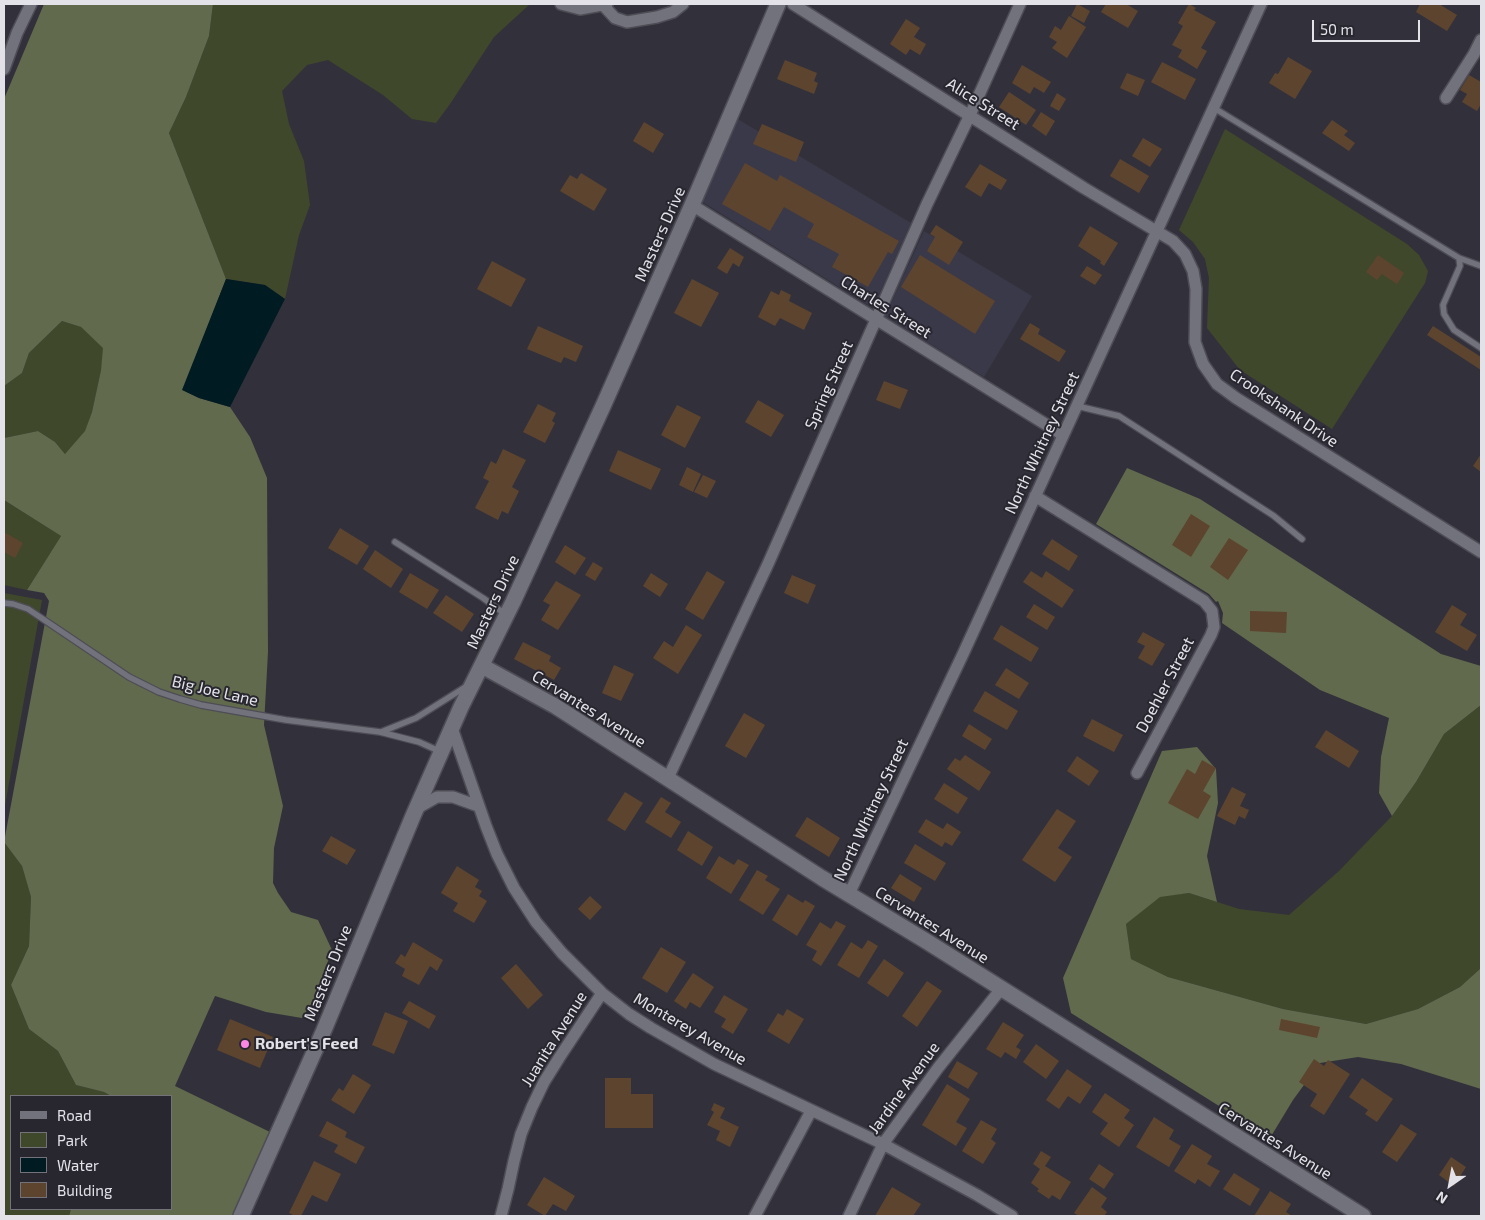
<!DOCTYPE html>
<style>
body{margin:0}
#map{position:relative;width:1485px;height:1220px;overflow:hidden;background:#32313b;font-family:"Exo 2",sans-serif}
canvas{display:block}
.frame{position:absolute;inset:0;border:5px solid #e3e2e9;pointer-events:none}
.legend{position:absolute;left:10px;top:1095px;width:162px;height:115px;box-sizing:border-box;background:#282730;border:1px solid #73727a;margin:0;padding:6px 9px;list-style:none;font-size:15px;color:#e3e2e9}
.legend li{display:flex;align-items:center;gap:10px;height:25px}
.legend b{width:25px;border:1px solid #73727a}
.north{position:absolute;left:1425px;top:1160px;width:50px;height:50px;-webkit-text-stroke:4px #282730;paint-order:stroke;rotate:213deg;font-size:14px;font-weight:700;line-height:20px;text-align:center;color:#e3e2e9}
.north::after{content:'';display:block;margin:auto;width:18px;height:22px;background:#e3e2e9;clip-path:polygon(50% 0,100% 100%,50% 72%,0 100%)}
.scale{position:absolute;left:1312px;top:20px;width:108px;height:22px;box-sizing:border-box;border:2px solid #e3e2e9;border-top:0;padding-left:6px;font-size:15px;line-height:18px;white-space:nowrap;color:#e3e2e9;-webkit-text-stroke:4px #282730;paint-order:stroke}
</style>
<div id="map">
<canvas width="1485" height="1220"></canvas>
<div class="frame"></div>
<ul class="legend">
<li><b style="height:6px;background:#72727d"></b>Road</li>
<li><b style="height:14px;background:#40482b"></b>Park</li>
<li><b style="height:14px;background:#001b22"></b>Water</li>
<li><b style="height:14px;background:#5d442f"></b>Building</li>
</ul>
<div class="north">N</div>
<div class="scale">50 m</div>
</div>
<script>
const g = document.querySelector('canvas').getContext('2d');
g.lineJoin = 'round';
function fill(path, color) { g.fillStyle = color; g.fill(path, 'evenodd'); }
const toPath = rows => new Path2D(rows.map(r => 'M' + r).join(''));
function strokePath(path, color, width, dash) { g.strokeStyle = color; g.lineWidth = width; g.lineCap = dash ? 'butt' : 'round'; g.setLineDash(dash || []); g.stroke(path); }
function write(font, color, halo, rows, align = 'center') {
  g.font = font + ' "Exo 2",sans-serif'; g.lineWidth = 4; g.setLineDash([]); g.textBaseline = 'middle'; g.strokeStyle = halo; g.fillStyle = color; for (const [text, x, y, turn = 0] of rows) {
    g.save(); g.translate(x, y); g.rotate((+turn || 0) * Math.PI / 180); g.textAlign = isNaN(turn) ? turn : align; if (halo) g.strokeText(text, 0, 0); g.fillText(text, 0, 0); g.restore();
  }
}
fill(toPath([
 [736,118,911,223,873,308,701,201],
 [924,231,1032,296,984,377,885,316]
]), '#3a3949');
fill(toPath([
 [213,4,530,4,494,37,450,104,436,123,412,119,383,95,328,60,307,65,282,91,289,124,304,161,310,205,299,235,285,299,265,285,226,279,169,133,186,97,209,36],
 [1225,129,1407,244,1419,255,1428,271,1425,283,1332,429,1240,370,1207,328,1209,278,1205,259,1193,242,1179,230],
 [62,321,81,327,104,348,101,370,92,412,85,432,65,454,55,442,38,431,4,438,4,386,22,373,29,353],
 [4,500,61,536,27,590,4,585],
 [4,593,42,600,4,811],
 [1481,705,1481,968,1460,987,1418,1009,1366,1024,1283,1009,1168,977,1131,959,1126,924,1160,896,1189,893,1239,909,1289,915,1339,871,1392,816,1416,782,1444,734],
 [4,842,22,866,31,897,29,946,11,985,29,1029,58,1051,76,1085,104,1092,111,1096,11,1096,11,1209,71,1209,69,1216,4,1216]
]), '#40482b');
fill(toPath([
 [44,4,213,4,209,36,186,97,169,133,226,279,183,390,199,398,230,407,250,437,267,478,268,652,264,725,283,806,274,848,273,883,278,893,291,912,318,920,332,950,314,1000,302,1018,266,1012,215,996,175,1086,270,1132,233,1216,69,1216,71,1209,171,1209,171,1096,111,1096,104,1092,76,1085,58,1051,29,1029,11,985,29,946,31,897,22,866,4,842,49,601,44,593,27,590,61,536,4,500,4,438,38,431,55,442,65,454,85,431,92,412,101,370,103,348,81,327,62,321,29,353,22,373,4,386,4,99],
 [1127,468,1200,499,1441,654,1481,666,1481,705,1444,734,1416,782,1392,816,1379,793,1381,757,1389,718,1320,690,1222,623,1223,613,1218,601,1216,602,1209,594,1096,524],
 [1197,747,1216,769,1218,803,1207,856,1217,902,1189,893,1160,897,1126,924,1131,959,1168,977,1283,1009,1366,1024,1418,1009,1460,987,1481,968,1481,1089,1401,1064,1358,1057,1320,1063,1293,1100,1270,1138,1071,1013,1063,978,1162,751]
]), '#616a4c');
fill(toPath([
 [226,279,265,285,285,299,230,407,199,398,182,390]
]), '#001b22');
fill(toPath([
 [1077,4,1090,11,1084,23,1071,16],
 [1106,4,1126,4,1138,11,1128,28,1101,12],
 [1189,4,1196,8,1194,10,1216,22,1201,48,1207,51,1197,69,1178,57,1182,50,1172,45,1183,26,1178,23],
 [1420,4,1439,4,1457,15,1447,31,1416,12],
 [1069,16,1086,27,1067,58,1052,48,1057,42,1049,37,1055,26,1061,30],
 [906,19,920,28,914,37,926,44,920,55,910,49,906,55,890,44],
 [1288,57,1312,71,1295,99,1269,83,1275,73,1278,74],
 [785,60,817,73,814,81,818,83,814,94,777,79],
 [1162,62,1196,79,1185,100,1151,82],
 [1022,65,1051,82,1044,93,1034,87,1030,94,1012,83],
 [1127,73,1145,80,1138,96,1120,88],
 [1469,75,1481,82,1481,104,1477,111,1462,102,1467,94,1460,90],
 [1009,92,1036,110,1026,125,999,107],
 [1057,93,1066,99,1059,111,1050,106],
 [1041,112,1055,121,1046,136,1032,126],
 [1332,120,1348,131,1344,135,1355,143,1349,151,1322,133],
 [644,122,664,134,653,153,633,141],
 [762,124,804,142,796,162,753,144],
 [1143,138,1162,149,1150,167,1132,156],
 [1120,159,1149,176,1139,193,1110,176],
 [745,163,777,181,780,175,899,241,892,254,888,252,868,287,832,267,839,254,807,237,814,224,784,207,770,231,722,204],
 [980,164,1007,180,1001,190,989,183,981,197,965,187],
 [581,173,607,189,594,211,560,191,570,175,577,179],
 [936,225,963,242,949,265,927,251,935,237,930,234],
 [1090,226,1118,243,1104,266,1100,263,1101,261,1078,246],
 [730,248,744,257,739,267,733,263,727,274,717,268],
 [920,255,995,301,975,334,901,287],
 [1378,255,1404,273,1397,284,1382,274,1377,280,1366,272],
 [492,261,526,279,511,307,477,289],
 [1087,266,1102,275,1095,285,1080,276],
 [692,279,719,293,701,327,674,313],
 [781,290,791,295,789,301,812,313,804,330,780,318,775,326,758,317,771,291,779,295],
 [1030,323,1040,329,1038,334,1066,351,1059,362,1020,339],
 [538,326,583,346,576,362,564,357,561,363,527,349],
 [1433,326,1481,357,1481,370,1427,335],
 [884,381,908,390,900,409,876,400],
 [758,400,784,415,771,437,745,422],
 [538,404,556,413,552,421,555,423,545,443,523,432],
 [677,405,701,417,685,448,661,435],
 [503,449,526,460,512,487,519,491,508,514,502,511,498,520,475,508,489,481,483,478,491,461,496,464],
 [618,450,661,469,651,490,609,471],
 [1481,454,1481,472,1473,466],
 [687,467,701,474,693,492,679,485],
 [703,475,716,481,707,498,694,492],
 [1191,514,1210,526,1191,557,1172,545],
 [340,528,369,546,357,565,328,548],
 [4,532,23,543,15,558,4,552],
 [1229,538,1248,550,1228,580,1210,567],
 [1052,539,1078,556,1069,571,1042,554],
 [565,545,586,558,575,575,555,562],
 [375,550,403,569,391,588,363,569],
 [593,562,603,568,595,581,585,575],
 [707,571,725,582,703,620,685,609],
 [1031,571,1042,578,1046,571,1074,590,1062,608,1023,582],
 [410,573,439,590,427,609,399,592],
 [651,573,668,584,660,597,643,586],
 [792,575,816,585,808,604,784,593],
 [556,581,581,595,558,630,541,620,550,605,543,601],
 [446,595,474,614,462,632,433,613],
 [1034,604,1055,617,1047,630,1026,617],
 [1452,605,1467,614,1460,625,1477,635,1467,651,1435,632],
 [1250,611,1287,612,1286,633,1250,631],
 [686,625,702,635,678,674,653,658,664,641,673,647],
 [1001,625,1039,648,1031,662,993,639],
 [1143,632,1165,644,1152,666,1138,658,1145,646,1137,642],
 [523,642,551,656,549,661,561,668,554,680,514,659],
 [614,665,634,674,621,701,602,693],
 [1006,668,1029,683,1019,699,995,685],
 [985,691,1018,711,1007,730,973,711],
 [744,713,765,725,746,758,725,746],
 [1092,719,1123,735,1114,752,1083,736],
 [969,724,992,739,985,750,962,736],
 [1326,730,1359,751,1349,768,1315,747],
 [965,755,991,772,979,791,947,769,955,758,960,761],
 [1077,756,1099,771,1089,786,1067,771],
 [1202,760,1216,768,1203,791,1211,796,1198,819,1168,803,1187,769,1195,774],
 [944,783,968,798,958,814,934,799],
 [1232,787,1246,794,1240,806,1249,810,1245,819,1239,816,1235,825,1217,816],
 [625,792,643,803,625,831,607,820],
 [661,797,671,803,665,812,681,822,671,838,645,822],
 [1057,809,1076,821,1058,848,1072,857,1055,882,1022,860],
 [807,817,840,838,829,857,795,836],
 [926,819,943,829,947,823,961,832,952,846,945,842,942,847,918,832],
 [688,831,713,847,702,866,677,850],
 [331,836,356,850,347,865,322,851],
 [915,844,946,863,935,881,904,863],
 [719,856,734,865,738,859,749,865,731,894,706,878],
 [457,866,479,880,475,887,482,891,479,896,487,901,474,923,453,911,458,903,441,893],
 [757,870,768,876,765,880,780,889,763,915,739,900],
 [900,874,922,888,914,902,891,888],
 [788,894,803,903,805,900,815,906,797,936,772,920],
 [590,896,602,907,590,920,578,909],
 [836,921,846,926,821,966,812,960,817,951,806,945,820,922,831,929],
 [868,940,878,946,859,978,837,965,851,942,862,949],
 [413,942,443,960,437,971,430,966,419,985,402,976,405,969,395,963,401,954,405,957],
 [661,947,686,962,667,993,642,978],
 [884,959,904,973,888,997,867,983],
 [516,964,543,995,528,1009,501,978],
 [693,973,714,987,700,1008,690,1002,686,1009,674,1001],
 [927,981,942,991,917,1027,902,1016],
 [724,995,748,1009,733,1034,721,1027,726,1019,714,1012],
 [409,1001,436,1016,429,1029,402,1013],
 [787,1009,804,1019,789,1044,767,1031,778,1013,783,1016],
 [385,1012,408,1021,394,1054,372,1045],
 [230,1019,273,1037,260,1068,217,1050],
 [1281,1019,1320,1027,1317,1038,1279,1030],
 [1003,1022,1024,1035,1016,1047,1021,1050,1016,1059,1005,1052,1001,1058,986,1049],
 [1036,1044,1059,1061,1046,1079,1023,1062],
 [1314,1059,1324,1066,1328,1060,1350,1074,1324,1115,1310,1106,1317,1094,1299,1082],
 [957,1061,978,1073,968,1089,948,1077],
 [1067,1069,1092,1086,1080,1104,1068,1096,1059,1109,1046,1100],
 [353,1074,371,1085,354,1114,331,1100,339,1088,343,1091],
 [605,1078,631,1078,631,1094,653,1094,653,1128,605,1128],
 [1362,1078,1393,1099,1377,1122,1365,1114,1368,1110,1349,1097],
 [947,1084,970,1099,956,1122,967,1128,956,1146,922,1125],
 [1105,1093,1130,1110,1124,1118,1134,1125,1119,1147,1100,1134,1108,1123,1092,1112],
 [714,1103,725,1108,720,1118,739,1127,730,1147,716,1140,720,1131,707,1125,714,1112,711,1110],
 [1154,1117,1174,1130,1169,1139,1181,1146,1169,1167,1136,1147],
 [981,1120,997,1129,991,1139,996,1143,983,1164,962,1151],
 [327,1121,347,1132,345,1137,365,1147,356,1164,334,1152,338,1145,319,1136],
 [1401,1124,1417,1134,1397,1162,1382,1152],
 [1192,1144,1212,1156,1207,1164,1220,1171,1210,1187,1198,1179,1195,1184,1174,1171],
 [1041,1151,1051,1157,1045,1166,1071,1182,1060,1200,1052,1195,1049,1199,1037,1191,1039,1189,1031,1183,1040,1169,1033,1164],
 [1451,1157,1466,1167,1454,1186,1439,1175],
 [314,1161,341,1174,327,1202,312,1195,301,1216,295,1216,289,1213],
 [1099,1164,1114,1174,1104,1189,1089,1179],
 [1234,1173,1260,1189,1250,1206,1223,1189],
 [544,1177,575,1196,566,1211,553,1204,545,1216,527,1205],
 [892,1187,921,1204,913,1216,896,1215,875,1216],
 [1092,1187,1107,1198,1101,1207,1107,1212,1104,1216,1079,1216,1074,1213],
 [1270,1191,1291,1204,1286,1212,1292,1216,1254,1216]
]), '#5d442f');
const lane = toPath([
 [1214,108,1459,258,1481,266],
 [1459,258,1460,266,1443,305,1444,314,1454,330,1481,348],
 [1077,406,1119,416,1274,516,1302,539],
 [395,542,483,598,505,614],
 [4,603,13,604,28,609,129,677,159,692,180,699,201,705,286,720,380,732,419,742,439,751],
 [381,732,416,718,467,686]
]);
const street = toPath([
 [561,4,580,9,607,4],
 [602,4,615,18,627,22,657,17,673,12,683,4],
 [793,4,1084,188,1173,241,1185,254,1193,271,1196,289,1195,342,1203,364,1217,384,1236,398,1481,552],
 [4,69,17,33,31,4],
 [1446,98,1474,54,1481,40],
 [692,205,1063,435],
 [1035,496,1204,601,1212,611,1214,627,1211,635,1137,773],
 [452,728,486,826,497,854,514,888,536,922,562,953,602,993,629,1014,651,1028,714,1064,883,1144,977,1195,1012,1216],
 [668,778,768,564,927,204,970,115,1020,4],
 [416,809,437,797,453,797,478,806],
 [849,894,963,654,1261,4],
 [501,1216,508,1189,514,1161,521,1134,532,1107,544,1082,559,1058,602,993],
 [755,1216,811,1111],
 [849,1216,883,1144,938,1068,1001,989]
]);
const secondary = toPath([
 [482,666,555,706,822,878,926,941,1363,1216],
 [241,1216,324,1030,413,816,461,707,513,602,604,404,692,205,778,4]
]);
strokePath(lane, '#4e4d56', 8);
strokePath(street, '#4e4d56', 14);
strokePath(secondary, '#4e4d56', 18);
strokePath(lane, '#72727d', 5.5);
strokePath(street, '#72727d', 11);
strokePath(secondary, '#72727d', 15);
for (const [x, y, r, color] of [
 [245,1044,5,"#fb87e5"]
]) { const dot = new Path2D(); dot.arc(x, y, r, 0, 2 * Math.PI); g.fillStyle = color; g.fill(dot); strokePath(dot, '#282730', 2); }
write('16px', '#e3e2e9', '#282730', [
 ["Alice Street",983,104,32],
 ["Masters Drive",660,234,-66],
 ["Charles Street",886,307,32],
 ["Spring Street",829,385,-66],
 ["Crookshank Drive",1284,408,34],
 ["North Whitney Street",1042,443,-65],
 ["Masters Drive",493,602,-65],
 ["Doehler Street",1165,685,-62],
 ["Big Joe Lane",215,691,13],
 ["Cervantes Avenue",589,709,32],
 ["North Whitney Street",871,810,-65],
 ["Cervantes Avenue",932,925,32],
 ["Masters Drive",328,973,-68],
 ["Monterey Avenue",690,1029,30],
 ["Juanita Avenue",554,1039,-58],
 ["Jardine Avenue",904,1088,-54],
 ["Cervantes Avenue",1275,1141,32]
]);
write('bold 16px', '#e3e2e9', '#282730', [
 ["Robert's Feed",255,1044]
], 'left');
</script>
